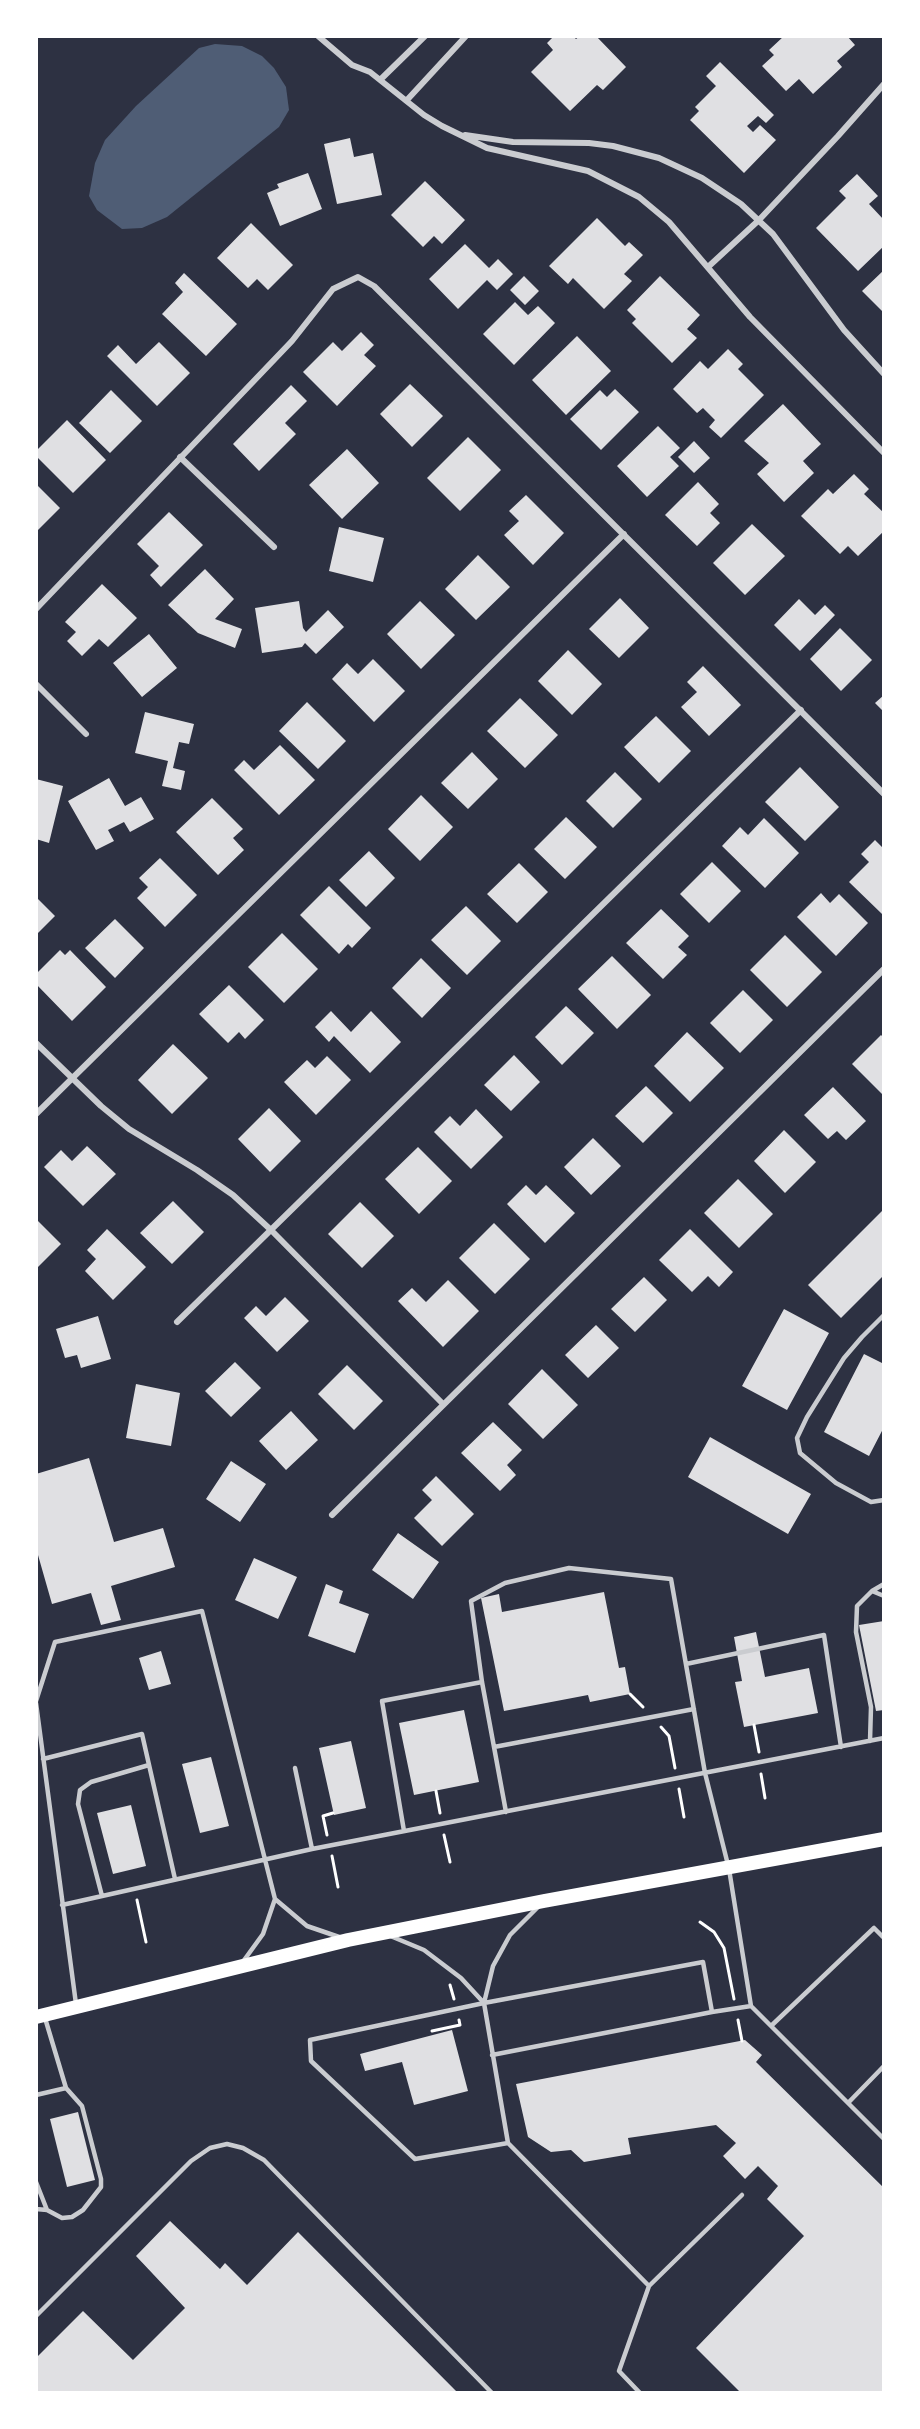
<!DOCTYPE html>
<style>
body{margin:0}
#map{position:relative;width:920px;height:2429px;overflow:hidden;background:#2d3142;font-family:"Exo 2",sans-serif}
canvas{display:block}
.frame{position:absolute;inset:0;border:38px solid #fff;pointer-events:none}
</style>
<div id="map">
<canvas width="920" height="2429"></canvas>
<div class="frame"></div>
</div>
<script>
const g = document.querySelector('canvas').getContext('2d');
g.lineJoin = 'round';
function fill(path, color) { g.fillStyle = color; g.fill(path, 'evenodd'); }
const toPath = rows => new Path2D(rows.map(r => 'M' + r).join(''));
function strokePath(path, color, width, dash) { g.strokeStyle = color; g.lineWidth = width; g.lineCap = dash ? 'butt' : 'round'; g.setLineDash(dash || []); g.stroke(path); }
fill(toPath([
 [215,44,242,46,262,56,274,68,286,87,289,110,279,127,167,217,142,228,122,229,97,210,89,196,95,163,105,140,136,106,199,48]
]), '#4f5d75');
fill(toPath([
 [554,36,573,36,576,39,580,36,596,36,626,67,603,90,597,85,570,111,531,72,553,50,547,43],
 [784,36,847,36,855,45,837,61,842,67,813,94,799,79,786,91,762,66,774,55,769,50],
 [720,62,774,115,766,123,758,116,747,126,753,132,760,125,776,140,744,173,690,120,699,111,695,107,716,86,706,76],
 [350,138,354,157,373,153,382,195,337,204,324,144],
 [308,173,322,209,280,226,267,193,279,188,277,184],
 [857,174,878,196,869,204,884,220,884,246,858,271,816,228,846,198,839,191],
 [425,181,465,220,442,244,434,236,423,247,391,215],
 [597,218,625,246,629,242,643,255,624,274,632,281,604,309,573,278,568,284,549,266],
 [251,223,293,265,268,290,257,279,248,288,217,258],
 [465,244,489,268,498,259,513,274,497,290,487,280,458,309,429,279],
 [884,270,884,313,862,291],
 [184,273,237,324,206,356,162,314,183,292,175,283],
 [524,276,539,291,525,305,510,290],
 [660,276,700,315,687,329,697,338,672,363,632,323,636,319,627,310],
 [515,302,528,315,538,306,555,323,514,365,483,334],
 [361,332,374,345,364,355,376,366,337,406,303,372,333,342,342,351],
 [577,336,611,371,566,415,532,380],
 [159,342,190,373,157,406,107,356,118,345,136,364],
 [728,349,743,364,738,369,764,395,721,438,709,427,715,420,703,408,697,413,673,389,700,361,708,369],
 [410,384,443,416,412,447,380,414],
 [291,385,307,401,285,423,296,434,259,471,233,444],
 [615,389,639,412,601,450,570,419,600,390,607,397],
 [111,390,142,421,110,453,79,423],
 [783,404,821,444,803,461,814,473,784,502,757,474,769,463,744,441],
 [67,420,106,460,73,493,36,456,36,451],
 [658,426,680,448,670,457,679,466,647,497,617,466],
 [468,437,501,470,460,511,427,478],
 [694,441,710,458,694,473,678,457],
 [347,449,379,483,342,519,309,485],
 [854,474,869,489,864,494,884,513,884,531,858,556,848,546,840,554,801,516,828,489,833,494],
 [698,482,719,504,710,513,720,523,697,546,665,515],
 [36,484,60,508,36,532],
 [526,495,564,533,533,565,504,535,519,521,509,511],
 [169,512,203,545,161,587,150,575,159,566,137,544],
 [752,524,785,556,745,595,713,563],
 [339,527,384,538,373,582,329,571],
 [478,555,510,587,476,620,445,589],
 [205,569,234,599,215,619,242,629,235,648,198,633,168,605],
 [102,584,137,618,108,647,99,639,82,656,67,641,76,632,65,622],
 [620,598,649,628,619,658,589,629],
 [799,599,815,615,825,605,835,615,800,651,774,625],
 [299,601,303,628,306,632,328,610,344,627,316,654,305,643,302,647,262,653,255,608],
 [420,601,455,635,421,669,387,634],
 [840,628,872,660,841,691,810,659],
 [149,634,177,668,142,697,113,663],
 [568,650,602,684,572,715,538,681],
 [373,659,405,691,374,722,332,679,347,663,358,674],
 [703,666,741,705,709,736,681,707,697,692,687,682],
 [884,695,884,712,875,703],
 [520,698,558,735,525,768,487,731],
 [307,702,346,741,318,769,279,731],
 [145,712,194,724,189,744,179,742,173,768,185,771,181,790,162,786,168,761,135,753],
 [656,716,691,751,659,783,624,747],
 [280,745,315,780,279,815,234,770,244,760,254,770],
 [472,752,498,779,468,809,441,783],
 [800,767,839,807,805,841,765,802],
 [615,772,642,799,613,828,586,801],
 [109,778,125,806,141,797,154,819,130,832,124,822,108,830,114,841,96,850,68,801],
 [36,779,63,786,49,843,36,839],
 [421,795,453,827,420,861,388,829],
 [212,798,243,829,233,838,244,850,218,875,176,832],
 [566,817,597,847,565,879,534,849],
 [764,818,799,853,765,888,722,846,740,827,748,835],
 [875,840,884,849,884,912,882,914,849,882,869,862,861,854],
 [369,851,395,878,366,907,339,880],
 [160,858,197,895,165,927,137,898,148,887,139,878],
 [712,862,741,891,709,923,680,894],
 [519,863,548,892,517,923,487,894],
 [329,886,371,928,352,948,348,944,339,954,300,915],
 [821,893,830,903,839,894,868,923,836,956,797,917],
 [36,897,55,916,36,935],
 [466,906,501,941,467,975,431,940],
 [661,909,689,936,678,947,687,955,663,979,626,943],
 [115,919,144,948,115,978,85,948],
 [282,933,318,969,284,1003,248,967],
 [785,935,822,972,787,1007,750,970],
 [60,950,65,955,70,950,106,987,72,1021,36,984,36,974],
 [612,956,651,995,617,1029,578,989],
 [421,958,451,988,422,1018,392,988],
 [229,985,264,1020,245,1039,239,1032,228,1043,199,1014],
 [743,990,773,1020,740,1053,710,1023],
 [566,1006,594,1033,562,1065,535,1037],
 [331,1011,351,1032,371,1011,401,1042,370,1073,334,1036,329,1042,315,1027],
 [687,1032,724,1068,690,1102,654,1066],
 [881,1035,884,1038,884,1096,852,1064],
 [173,1044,208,1078,172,1114,138,1080],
 [514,1055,540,1082,511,1111,484,1085],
 [327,1056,351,1080,316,1115,284,1082,307,1060,315,1068],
 [646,1086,673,1113,643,1143,615,1116],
 [833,1087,866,1121,846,1140,837,1131,828,1139,804,1115],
 [269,1108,301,1141,270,1172,238,1139],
 [476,1109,503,1137,471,1169,434,1132,450,1116,460,1126],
 [784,1130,816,1162,785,1193,754,1161],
 [593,1138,621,1166,591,1195,564,1167],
 [87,1146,116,1174,83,1206,44,1167,61,1150,72,1161],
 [418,1147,452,1181,419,1214,385,1179],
 [738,1179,773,1214,739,1248,704,1213],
 [526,1185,536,1195,546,1185,575,1213,545,1243,507,1204],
 [173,1201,204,1232,172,1264,140,1233],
 [360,1202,394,1236,362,1268,328,1234],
 [884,1209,884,1275,841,1318,808,1285],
 [36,1219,61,1244,36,1269],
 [494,1223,530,1259,495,1294,459,1258],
 [107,1229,146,1267,113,1300,85,1271,96,1259,87,1250],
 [690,1229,733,1272,719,1287,708,1276,692,1292,659,1260],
 [644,1277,667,1300,635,1332,611,1309],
 [448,1280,479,1311,443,1347,398,1301,412,1288,426,1302],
 [285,1297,309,1321,277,1352,244,1318,256,1306,266,1316],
 [784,1309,829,1333,787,1410,742,1386],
 [98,1316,111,1359,81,1368,77,1355,65,1358,56,1329],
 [596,1325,619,1348,588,1378,565,1355],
 [864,1354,884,1364,884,1427,869,1456,824,1432],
 [235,1362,261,1388,231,1417,205,1391],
 [347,1365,383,1401,354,1430,318,1394],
 [542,1369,578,1405,543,1439,508,1404],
 [136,1384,180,1393,171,1446,126,1438],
 [291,1411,318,1440,286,1470,259,1441],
 [493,1422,522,1450,507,1465,516,1475,500,1491,461,1453],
 [710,1437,811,1494,788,1534,688,1477],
 [89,1458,114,1542,163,1528,175,1567,111,1586,121,1620,101,1625,91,1593,52,1604,36,1548,36,1474],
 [231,1461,266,1484,240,1522,206,1499],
 [436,1476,474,1514,442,1546,414,1518,432,1500,422,1490],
 [398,1533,439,1562,413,1599,372,1570],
 [254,1558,297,1577,278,1619,235,1600],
 [326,1584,343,1591,339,1603,369,1614,355,1653,308,1636],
 [604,1592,619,1668,625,1667,630,1694,590,1702,588,1695,504,1711,481,1598,499,1594,502,1612],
 [884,1621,884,1710,876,1711,859,1625],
 [756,1632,765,1677,809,1668,818,1713,744,1727,735,1682,742,1681,734,1637],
 [161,1651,171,1684,149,1690,139,1658],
 [464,1710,479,1782,414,1795,399,1723],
 [351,1741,366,1808,334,1815,319,1748],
 [211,1757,229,1826,200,1833,182,1764],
 [131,1805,146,1866,113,1874,97,1813],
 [452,2030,468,2091,414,2105,402,2062,365,2071,360,2054],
 [745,2040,762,2055,756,2062,884,2188,884,2393,741,2393,696,2348,804,2236,767,2199,778,2186,758,2166,745,2179,723,2156,736,2143,716,2125,628,2138,631,2154,584,2162,571,2150,551,2152,528,2137,516,2084],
 [78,2112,95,2180,67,2187,50,2119],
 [170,2221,220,2269,225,2263,247,2285,298,2232,458,2393,36,2393,36,2358,83,2311,133,2360,185,2308,136,2256]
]), '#e0e0e3');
strokePath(toPath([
 [630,1694,643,1707],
 [754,1725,759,1752],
 [661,1727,669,1736,675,1768],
 [761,1774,765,1798],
 [679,1789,684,1817],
 [436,1791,440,1813],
 [327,1835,323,1816,333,1813],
 [444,1835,450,1862],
 [332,1856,338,1887],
 [137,1900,146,1942],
 [700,1922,714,1932,724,1948,734,1999],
 [450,1985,454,1999],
 [738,2020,742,2041],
 [432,2031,460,2025,459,2020]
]), '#fff', 3);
strokePath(toPath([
 [884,1315,862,1337,844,1358,807,1417,797,1438,800,1453,836,1483,871,1502,884,1500],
 [872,1591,884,1584],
 [686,1664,824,1635,841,1747],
 [36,1701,55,1642,202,1611,275,1899,263,1934,242,1963],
 [36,1703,76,2004],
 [870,1741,871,1707,856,1632,857,1606,872,1591,884,1596],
 [494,1747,694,1709],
 [43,1759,142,1734,175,1879],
 [295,1768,312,1849],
 [506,1812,482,1682,471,1601,505,1583,569,1568,671,1579,705,1773,729,1869,751,2006,712,2012,703,1962,484,2003,310,2040,311,2061,415,2159,508,2143],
 [404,1831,382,1701,482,1682],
 [102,1896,78,1804,80,1790,91,1782,149,1765],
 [275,1899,307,1926,342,1938],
 [62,1905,312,1849,884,1738],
 [538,1907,510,1935,493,1966,484,2003,508,2143,649,2286,619,2371,640,2393],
 [388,1935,424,1950,461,1978,484,2003],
 [751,2006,884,2139],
 [771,2026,874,1928,884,1938],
 [492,2055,712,2012],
 [36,2095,66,2088],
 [848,2103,884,2066],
 [36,2182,47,2210,62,2218,72,2217,83,2210,101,2187,101,2179,82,2106,66,2088,45,2018],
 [36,2209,47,2210],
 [649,2286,742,2195],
 [36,2316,191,2161,210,2148,227,2144,243,2148,264,2160,492,2393]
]), '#caccd0', 4.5);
strokePath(toPath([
 [318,36,352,65,370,72,424,115,442,126,487,148,588,171,639,197,669,222,750,317,884,453],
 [380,80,425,36],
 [407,100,466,36],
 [465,135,513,142,589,143,613,146,659,158,702,178,741,204,773,234,844,330,884,374],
 [708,267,759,220,838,136,884,84],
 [180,457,274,547],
 [36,609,292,341,333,289,358,277,374,286,884,794],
 [36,684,86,734],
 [36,1043,101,1106,129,1129,197,1170,233,1195,271,1230,443,1404],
 [36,1114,624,534],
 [177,1322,801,710],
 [332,1515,884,969]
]), '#caccd0', 6);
strokePath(toPath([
 [36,2017,348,1940,544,1901,884,1839]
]), '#fff', 14);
</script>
